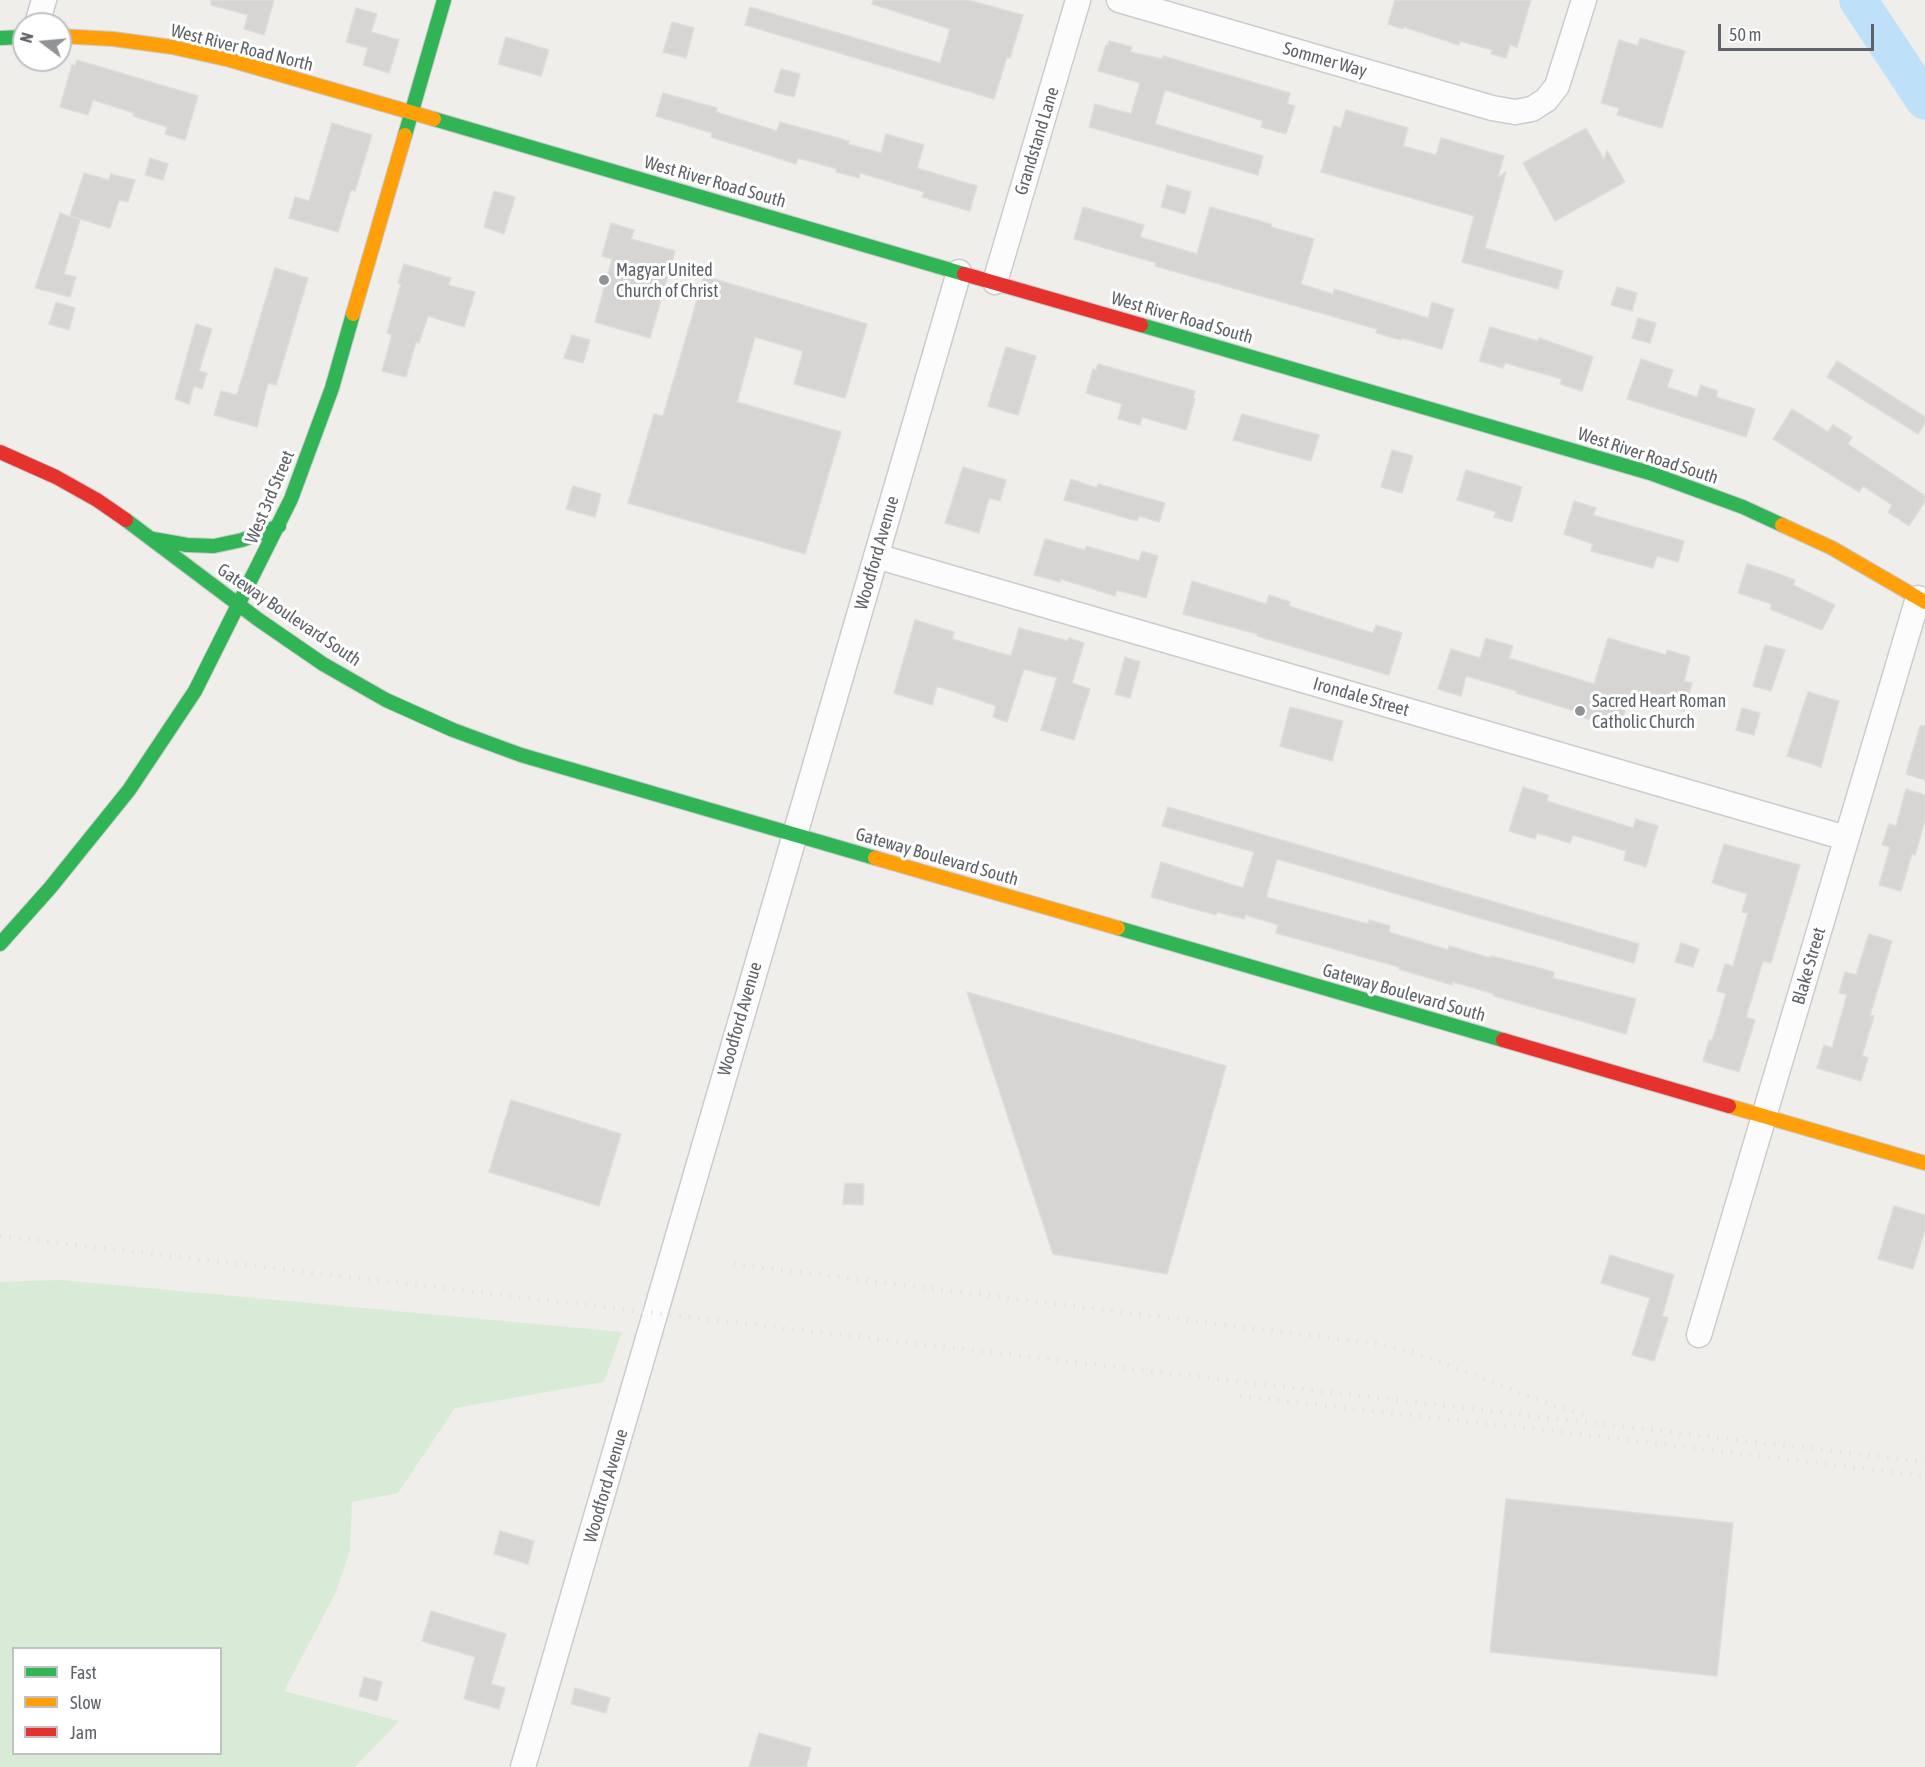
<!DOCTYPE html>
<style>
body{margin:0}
#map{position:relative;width:1925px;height:1767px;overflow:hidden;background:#efeeea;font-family:"Asap Condensed",sans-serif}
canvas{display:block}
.legend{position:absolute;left:12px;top:1647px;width:210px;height:108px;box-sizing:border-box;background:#fff;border:2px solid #bfc1c3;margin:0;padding:8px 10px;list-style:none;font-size:18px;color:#5f6368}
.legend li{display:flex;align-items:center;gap:12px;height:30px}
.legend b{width:30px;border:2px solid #bfc1c3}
.north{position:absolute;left:12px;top:12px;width:60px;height:60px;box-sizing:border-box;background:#fff;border:2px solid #bfc1c3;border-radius:50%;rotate:286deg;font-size:16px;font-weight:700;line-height:24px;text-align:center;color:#5f6368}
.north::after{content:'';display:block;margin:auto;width:21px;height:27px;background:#919496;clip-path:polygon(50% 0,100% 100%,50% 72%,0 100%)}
.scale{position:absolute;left:1718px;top:24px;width:156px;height:27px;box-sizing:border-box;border:3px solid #5f6368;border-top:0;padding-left:8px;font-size:18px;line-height:21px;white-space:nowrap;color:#5f6368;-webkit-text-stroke:4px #fff;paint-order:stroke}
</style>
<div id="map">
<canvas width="1925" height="1767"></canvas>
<ul class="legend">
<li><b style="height:8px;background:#30b455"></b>Fast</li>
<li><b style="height:8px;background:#ff9f0a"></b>Slow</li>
<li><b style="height:8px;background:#e5322d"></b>Jam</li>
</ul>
<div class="north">N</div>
<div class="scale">50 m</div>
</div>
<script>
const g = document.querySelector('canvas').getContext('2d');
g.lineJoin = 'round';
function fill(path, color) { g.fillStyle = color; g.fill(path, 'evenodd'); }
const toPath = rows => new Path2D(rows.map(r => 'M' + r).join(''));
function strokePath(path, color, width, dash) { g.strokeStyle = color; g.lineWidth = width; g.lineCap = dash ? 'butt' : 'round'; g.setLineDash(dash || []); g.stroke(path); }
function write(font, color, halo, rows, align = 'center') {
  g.font = font + ' "Asap Condensed",sans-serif'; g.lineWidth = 6; g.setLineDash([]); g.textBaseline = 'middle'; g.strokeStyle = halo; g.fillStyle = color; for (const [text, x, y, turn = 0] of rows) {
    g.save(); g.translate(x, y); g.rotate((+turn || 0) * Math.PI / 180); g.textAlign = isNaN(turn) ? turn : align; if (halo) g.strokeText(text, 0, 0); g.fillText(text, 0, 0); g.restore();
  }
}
fill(toPath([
 [61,1280,622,1332,604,1382,455,1408,398,1493,352,1502,350,1550,335,1594,284,1691,399,1721,355,1767,0,1767,0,1282],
 [14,1648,220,1648,220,1754,14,1754]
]), '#d8ebd6');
strokePath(toPath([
 [1858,0,1925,101]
]), '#bfe0f9', 38);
const building = toPath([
 [211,0,274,0,264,35,244,29,248,15,211,5,211,0],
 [873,0,968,0,1023,15,1010,58,1007,57,994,99,745,25,750,7,940,63,950,29,872,4,873,0],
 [1395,0,1531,0,1517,47,1510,45,1506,58,1491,54,1492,50,1460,41,1459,45,1404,27,1403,29,1388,24,1395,0],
 [356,8,377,14,371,32,399,40,389,73,363,65,368,48,346,42,356,8],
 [672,22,694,28,686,58,663,52,672,22],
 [506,37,549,50,541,76,498,64,506,37],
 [1640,38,1685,51,1662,128,1617,115,1619,108,1601,103,1619,40,1638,46,1640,38],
 [1109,41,1132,47,1130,52,1163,59,1163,56,1290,93,1287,104,1295,106,1286,134,1261,127,1263,121,1165,90,1155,124,1263,156,1258,175,1089,127,1095,104,1131,114,1140,83,1098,71,1106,45,1108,45,1109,41],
 [77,60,198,96,185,140,165,134,167,127,133,116,134,113,93,100,88,115,60,107,72,65,75,66,77,60],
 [781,69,800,74,794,97,774,92,781,69],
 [663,93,717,108,716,112,777,131,780,122,849,141,848,144,881,153,886,134,924,145,917,168,977,186,970,211,922,197,924,192,860,173,859,178,836,172,837,169,798,158,796,164,711,137,712,133,656,116,663,93],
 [1346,110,1408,128,1403,146,1436,155,1441,138,1504,156,1498,177,1506,172,1485,248,1563,271,1558,289,1462,262,1474,216,1321,172,1334,126,1341,128,1346,110],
 [332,123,372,135,355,191,351,190,338,232,289,218,295,197,309,201,332,123],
 [1586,128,1604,160,1607,150,1625,182,1555,221,1523,163,1586,128],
 [150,158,168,164,163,180,145,175,150,158],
 [84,173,109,180,111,174,135,180,128,202,119,200,110,228,70,216,84,173],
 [1167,185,1191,192,1185,214,1161,207,1167,185],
 [494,191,515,197,504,234,484,227,494,191],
 [1083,207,1144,225,1140,237,1197,254,1210,207,1271,224,1271,227,1314,239,1301,284,1333,294,1334,289,1428,318,1432,302,1454,309,1442,349,1402,338,1401,340,1376,333,1377,329,1155,266,1156,263,1074,239,1083,207],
 [60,213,80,220,64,274,76,277,70,297,35,288,60,213],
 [611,223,634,230,631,239,675,251,650,338,595,322,612,259,602,256,611,223],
 [404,264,451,278,448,285,475,292,464,327,428,316,419,343,416,342,406,377,382,371,392,335,387,333,401,284,398,283,404,264],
 [275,268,308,278,276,385,268,383,257,427,214,415,221,391,237,395,275,268],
 [704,276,867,324,845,398,794,384,803,351,755,337,737,402,841,432,805,554,628,503,654,414,663,416,704,276],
 [1617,287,1637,293,1632,311,1611,305,1617,287],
 [56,302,75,308,69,330,49,324,56,302],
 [1638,318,1656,323,1650,343,1632,338,1638,318],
 [196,324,212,329,199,371,207,373,202,389,194,386,189,404,175,399,196,324],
 [1490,327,1538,341,1539,338,1593,357,1582,391,1560,384,1562,379,1505,363,1503,368,1479,361,1490,327],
 [572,335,590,340,583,363,564,358,572,335],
 [1006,347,1036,356,1018,415,988,406,1006,347],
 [1641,359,1673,370,1667,387,1697,397,1701,385,1718,391,1716,397,1755,409,1746,437,1627,399,1641,359],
 [1837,361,1925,417,1925,423,1918,434,1827,377,1837,361],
 [1098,364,1195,391,1193,398,1195,399,1186,430,1142,417,1140,425,1118,419,1122,404,1086,393,1093,369,1096,370,1098,364],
 [1792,409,1828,432,1833,425,1852,437,1848,444,1925,496,1925,501,1909,526,1888,512,1892,505,1863,486,1859,492,1773,439,1792,409],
 [1242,414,1319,435,1311,461,1233,440,1242,414],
 [1392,450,1413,456,1402,493,1381,487,1392,450],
 [963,467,1006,480,1000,501,989,498,979,533,945,523,963,467],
 [1466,470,1522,487,1512,522,1494,517,1496,512,1457,500,1466,470],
 [1071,479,1097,488,1098,484,1165,503,1159,522,1139,516,1137,521,1064,500,1071,479],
 [573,486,601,494,595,517,566,509,573,486],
 [1574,501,1596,508,1593,515,1684,541,1678,562,1657,556,1653,568,1591,551,1593,544,1564,534,1574,501],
 [1045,539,1085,550,1086,546,1139,561,1142,551,1158,556,1146,598,1117,590,1115,596,1061,579,1060,582,1034,575,1045,539],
 [1747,564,1771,571,1795,580,1793,585,1835,605,1822,630,1770,609,1772,604,1738,593,1747,564],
 [1192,581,1266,604,1269,595,1290,602,1289,606,1373,633,1376,625,1402,633,1389,675,1257,636,1257,634,1183,614,1192,581],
 [915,620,954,632,952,639,1011,656,1019,628,1068,641,1069,638,1084,643,1072,683,1090,689,1074,740,1041,730,1057,678,1024,669,1007,722,993,717,996,706,937,686,932,705,894,693,915,620],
 [1486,638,1513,646,1509,658,1594,684,1608,638,1666,655,1667,650,1690,657,1684,681,1692,683,1684,711,1629,695,1620,728,1584,718,1585,714,1516,693,1517,691,1466,676,1461,696,1438,689,1451,649,1480,658,1486,638],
 [1765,645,1785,650,1771,691,1753,686,1765,645],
 [1125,657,1140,662,1130,698,1115,694,1125,657],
 [1808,692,1839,701,1821,767,1787,756,1808,692],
 [1290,707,1343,721,1332,761,1280,746,1290,707],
 [1742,708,1760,713,1754,735,1736,730,1742,708],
 [1920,726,1925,726,1925,780,1906,774,1920,726],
 [1523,787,1548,795,1547,801,1633,828,1636,819,1658,826,1646,867,1624,860,1626,851,1573,835,1570,843,1537,833,1535,839,1509,831,1523,787],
 [1906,789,1925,795,1925,821,1915,855,1912,854,1901,891,1879,885,1890,847,1882,845,1889,824,1896,826,1906,789],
 [1168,807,1639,944,1634,963,1277,859,1266,897,1368,924,1369,920,1390,926,1389,932,1448,950,1449,946,1491,958,1491,956,1532,966,1554,972,1553,978,1636,999,1626,1034,1494,996,1494,994,1453,982,1452,985,1399,969,1399,967,1276,933,1278,925,1246,915,1244,919,1217,912,1216,915,1151,897,1161,862,1243,888,1254,852,1162,826,1168,807],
 [1724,844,1800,865,1771,963,1763,961,1746,1017,1755,1020,1739,1072,1703,1061,1709,1040,1712,1041,1726,994,1717,991,1725,964,1733,966,1748,913,1742,912,1747,894,1712,883,1724,844],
 [1869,934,1892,941,1870,1015,1874,1016,1862,1056,1868,1058,1861,1081,1817,1068,1824,1045,1832,1048,1847,995,1839,993,1845,972,1856,975,1869,934],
 [1681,943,1699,949,1693,967,1675,962,1681,943],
 [967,992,1226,1066,1167,1274,1053,1254,967,992],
 [511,1100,621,1134,599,1206,489,1172,511,1100],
 [845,1183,864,1184,863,1205,843,1204,845,1183],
 [1894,1206,1925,1215,1925,1230,1913,1269,1878,1259,1894,1206],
 [1610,1255,1674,1275,1662,1316,1668,1318,1654,1361,1632,1355,1650,1298,1601,1283,1610,1255],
 [1506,1499,1733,1523,1717,1676,1490,1652,1506,1499],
 [500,1531,534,1541,528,1564,494,1554,500,1531],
 [431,1611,506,1634,491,1684,505,1688,499,1709,464,1699,475,1657,422,1641,431,1611],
 [364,1677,382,1682,377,1701,359,1696,364,1677],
 [575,1688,610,1698,606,1713,571,1704,575,1688],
 [759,1733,811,1748,806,1767,749,1767,759,1733]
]);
fill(building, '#d6d5d3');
strokePath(building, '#deddd9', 1.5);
const street = toPath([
 [1119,0,1492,108,1515,112,1532,109,1546,100,1557,86,1584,0],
 [37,24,44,0],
 [995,282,1078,0],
 [876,556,1846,838],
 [1699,1335,1918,598],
 [523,1767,959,272]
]);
const fast = toPath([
 [0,38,24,37],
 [434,119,964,274],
 [405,135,444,0],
 [1141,325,1650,473,1743,507,1782,525],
 [126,520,259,620,323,664,386,700,453,730,521,755,875,858],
 [153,539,187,545,214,546,242,540,279,526],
 [1118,928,1503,1040],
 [0,944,50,888,129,790,195,691,291,499,332,388,353,314]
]);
const slow = toPath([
 [60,36,113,39,172,47,230,60,434,119],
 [353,314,405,135],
 [1782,525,1832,548,1925,602],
 [875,858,1118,928],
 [1729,1106,1925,1163]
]);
const jam = toPath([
 [964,274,1141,325],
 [0,452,56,477,97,500,126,520],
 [1503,1040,1729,1106]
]);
strokePath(street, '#cbcccc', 27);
strokePath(fast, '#cacacb', 16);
strokePath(slow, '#cacacb', 16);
strokePath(jam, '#cacacb', 16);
strokePath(street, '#fdfcfc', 24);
strokePath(fast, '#30b455', 14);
strokePath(slow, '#ff9f0a', 14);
strokePath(jam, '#e5322d', 14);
strokePath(toPath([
 [0,1236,1925,1462],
 [734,1264,1380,1344,1413,1352,1555,1406,1591,1416],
 [1240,1396,1579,1434,1925,1476]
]), '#e4e4e4', 4.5, [1.5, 8]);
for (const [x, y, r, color] of [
 [604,280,6,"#919496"],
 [1580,711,6,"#919496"]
]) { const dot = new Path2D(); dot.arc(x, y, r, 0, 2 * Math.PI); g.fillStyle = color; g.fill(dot); strokePath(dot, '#fff', 2); }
write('18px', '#5f6368', '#fff', [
 ["West River Road North",242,48,14],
 ["Sommer Way",1325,60,16],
 ["Grandstand Lane",1037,141,-73],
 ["West River Road South",715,182,16],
 ["West River Road South",1182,318,16],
 ["West River Road South",1648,456,18],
 ["West 3rd Street",270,497,-67],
 ["Woodford Avenue",877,553,-74],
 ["Gateway Boulevard South",289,615,34],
 ["Irondale Street",1361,697,16],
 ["Gateway Boulevard South",937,857,16],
 ["Blake Street",1809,966,-74],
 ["Gateway Boulevard South",1404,993,16],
 ["Woodford Avenue",740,1019,-74],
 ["Woodford Avenue",606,1486,-74]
]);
write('18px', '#5f6368', '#fff', [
 ["Magyar United",616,270],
 ["Church of Christ",616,291],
 ["Sacred Heart Roman",1592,701],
 ["Catholic Church",1592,722]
], 'left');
</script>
